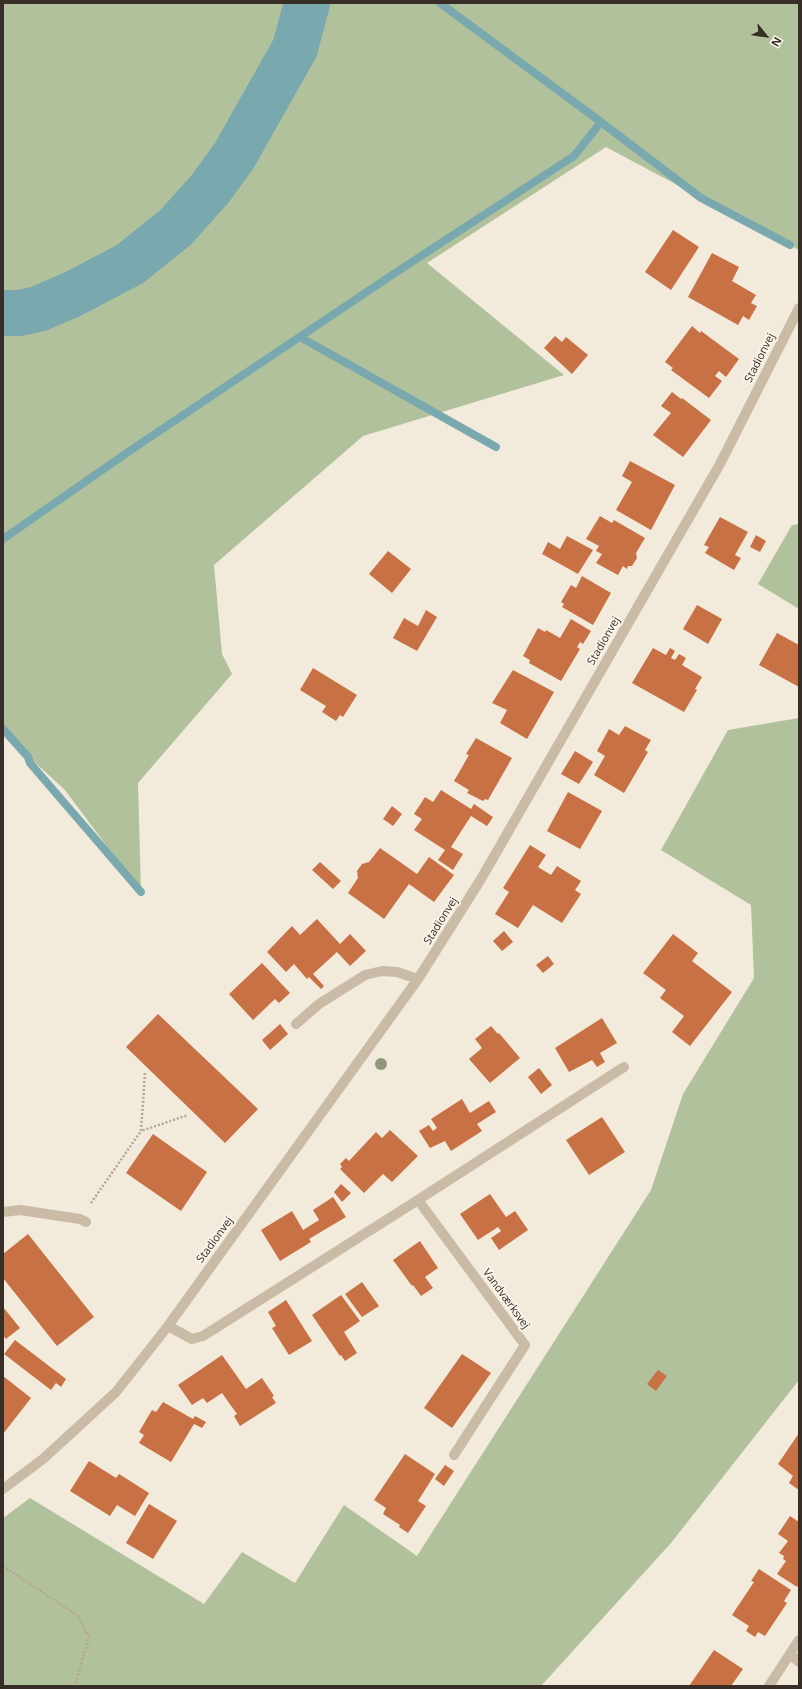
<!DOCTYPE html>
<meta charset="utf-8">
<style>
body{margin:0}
#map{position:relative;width:802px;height:1689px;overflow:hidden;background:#f2eadb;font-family:"Open Sans",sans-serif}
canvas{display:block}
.frame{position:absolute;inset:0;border:4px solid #372e28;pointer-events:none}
.north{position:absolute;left:746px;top:16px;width:40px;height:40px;-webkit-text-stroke:3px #faf3e8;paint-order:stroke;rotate:120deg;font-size:11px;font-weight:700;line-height:16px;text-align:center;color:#372e28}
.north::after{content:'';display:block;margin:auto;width:14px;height:18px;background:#372e28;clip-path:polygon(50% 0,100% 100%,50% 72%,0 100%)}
</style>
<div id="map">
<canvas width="802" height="1689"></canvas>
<div class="frame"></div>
<div class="north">N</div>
</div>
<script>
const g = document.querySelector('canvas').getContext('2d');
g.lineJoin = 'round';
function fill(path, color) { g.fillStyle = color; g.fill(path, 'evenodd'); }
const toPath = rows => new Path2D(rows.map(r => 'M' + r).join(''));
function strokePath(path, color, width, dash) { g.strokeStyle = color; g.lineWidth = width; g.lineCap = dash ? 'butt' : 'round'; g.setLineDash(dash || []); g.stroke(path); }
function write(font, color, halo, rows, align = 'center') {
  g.font = font + ' "Open Sans",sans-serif'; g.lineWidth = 4; g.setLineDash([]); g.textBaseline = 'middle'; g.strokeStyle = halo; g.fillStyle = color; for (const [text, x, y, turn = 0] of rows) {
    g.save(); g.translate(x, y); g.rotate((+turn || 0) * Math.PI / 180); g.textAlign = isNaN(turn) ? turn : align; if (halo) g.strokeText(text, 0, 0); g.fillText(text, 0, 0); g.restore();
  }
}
fill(toPath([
 [3,3,799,3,799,250,606,147,427,263,564,375,363,436,214,565,222,654,232,674,138,783,141,892,65,790,3,733],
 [799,524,799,609,758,584,792,525],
 [799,718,799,1380,671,1543,541,1686,3,1686,3,1518,30,1498,204,1604,242,1552,295,1583,344,1505,417,1556,651,1190,683,1094,754,978,751,905,661,850,728,730]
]), '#b1c19b');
strokePath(toPath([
 [440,3,601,122,701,198,790,245],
 [300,337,496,447],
 [3,539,131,450,395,273,574,156,601,122],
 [3,729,28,757,30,763,141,892]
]), '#7aa8af', 8);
strokePath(toPath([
 [3,313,19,313,38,309,73,294,130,264,176,227,210,189,234,156,295,48,307,3]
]), '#7aa8af', 46);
fill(toPath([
 [673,230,699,247,671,290,645,272],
 [712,253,739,267,732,281,756,295,751,303,757,306,749,320,743,316,738,325,688,297],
 [692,326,700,333,701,331,739,359,726,377,719,371,715,376,722,381,709,398,671,370,673,368,665,362],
 [555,336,562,342,566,337,588,355,572,374,544,348],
 [672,392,681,399,682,398,711,420,683,457,653,435,671,413,661,406],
 [630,461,675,485,651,530,616,510,632,482,622,476],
 [600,516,612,523,614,520,645,538,636,553,637,558,632,566,628,566,627,569,623,566,618,575,596,563,602,554,596,551,599,546,586,539],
 [720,517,748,532,735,555,741,558,734,570,705,553,709,547,704,545],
 [756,535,766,541,760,552,750,547],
 [567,536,593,550,578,574,542,554,548,542,560,549],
 [388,551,411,569,392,593,369,574],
 [582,576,611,593,593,625,562,607,564,604,561,602,571,585,576,588],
 [697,605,722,619,708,644,683,629],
 [426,610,437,617,417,651,393,638,404,618,418,626],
 [571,619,591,631,583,644,580,642,577,647,580,649,561,681,529,663,530,660,523,656,538,628,545,632,546,630,560,638],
 [777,633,799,645,799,687,759,665],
 [653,648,666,655,670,648,675,651,671,658,675,660,679,654,686,658,682,665,702,677,695,689,697,690,684,712,632,683],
 [313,668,357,695,343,717,340,715,336,721,322,712,326,706,300,690],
 [513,670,554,692,527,739,500,723,507,710,492,703],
 [625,726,651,740,645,750,648,752,624,793,594,775,605,756,597,751,609,729,619,735],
 [476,738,512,758,488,800,485,799,483,801,467,793,469,790,454,781,469,755,466,754],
 [575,751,593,762,579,784,561,774],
 [441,790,471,809,474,804,493,817,487,826,471,816,451,847,463,854,453,870,438,860,445,850,414,830,422,819,414,814,425,797,433,802],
 [568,792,602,811,580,849,547,831],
 [392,806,402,814,393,826,383,819],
 [530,845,546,855,538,867,551,875,557,866,581,881,575,890,581,894,562,923,533,905,518,928,495,914,509,892,503,888],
 [380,848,417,874,429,857,454,875,434,902,409,884,384,919,348,893,358,878,357,871,362,864,369,862],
 [320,862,341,881,333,889,312,870],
 [317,919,340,944,350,934,366,951,350,966,337,952,313,974,324,986,321,989,309,977,307,979,294,964,286,972,267,952,292,926,300,935],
 [504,931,513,942,502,951,493,941],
 [673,934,698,953,692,961,732,992,690,1046,672,1032,684,1016,660,998,666,990,643,973],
 [548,956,554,964,543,973,536,965],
 [262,963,290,993,279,1003,275,999,253,1020,229,994],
 [158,1014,258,1109,225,1143,126,1047],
 [602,1018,617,1043,600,1053,605,1062,597,1067,592,1060,569,1072,555,1048],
 [280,1024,288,1034,270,1050,262,1040],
 [491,1026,498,1034,499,1033,520,1058,490,1083,469,1059,482,1048,475,1039],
 [539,1068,552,1085,541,1094,528,1077],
 [462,1099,470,1113,489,1101,496,1112,477,1124,482,1131,451,1151,445,1141,430,1148,419,1131,429,1125,433,1131,437,1128,431,1119],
 [602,1117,625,1152,589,1175,566,1140],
 [390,1130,418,1156,392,1182,383,1174,364,1193,340,1169,342,1167,340,1164,346,1158,349,1161,376,1132,382,1138],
 [153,1134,207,1172,181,1211,126,1173],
 [341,1184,351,1193,342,1202,334,1192],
 [490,1194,506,1217,515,1211,528,1230,499,1250,491,1238,501,1231,498,1227,478,1240,460,1214],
 [333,1197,346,1217,309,1239,311,1242,280,1261,261,1230,292,1211,303,1230,319,1220,313,1210],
 [28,1234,94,1317,57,1346,3,1278,3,1254],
 [420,1241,438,1268,425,1277,433,1288,421,1296,413,1285,412,1286,393,1260],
 [362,1282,379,1306,362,1317,345,1294],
 [341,1295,360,1321,344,1332,357,1353,345,1361,341,1355,340,1356,312,1315],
 [286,1300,312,1341,289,1355,272,1328,276,1326,268,1312],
 [3,1307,20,1328,6,1339,3,1335],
 [15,1340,66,1379,61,1387,56,1383,51,1390,4,1354],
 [462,1354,491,1373,452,1428,424,1408],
 [222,1355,246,1389,262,1378,274,1396,272,1397,276,1403,240,1426,234,1416,237,1414,222,1393,207,1403,203,1398,192,1405,178,1385],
 [658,1370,667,1376,656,1391,647,1384],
 [3,1376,31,1398,3,1434],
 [163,1402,193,1419,195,1416,206,1422,202,1428,194,1424,171,1462,139,1443,144,1435,139,1432,152,1410,156,1412],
 [799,1433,799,1490,789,1483,793,1476,778,1464],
 [405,1454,435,1474,418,1501,426,1506,408,1533,399,1527,400,1525,383,1514,386,1508,374,1500],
 [89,1461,116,1478,119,1474,149,1493,135,1516,117,1505,110,1516,70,1491],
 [445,1465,454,1471,444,1486,435,1479],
 [149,1504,177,1521,153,1559,126,1543],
 [790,1516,799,1522,799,1584,797,1587,777,1574,786,1561,783,1559,784,1556,779,1553,788,1541,778,1534],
 [759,1569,791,1590,784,1601,787,1603,765,1636,758,1632,755,1637,746,1631,749,1626,732,1615,754,1582,751,1581],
 [714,1650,743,1669,731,1686,689,1686]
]), '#c77144');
strokePath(toPath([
 [145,1073,141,1131,188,1115],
 [91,1203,141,1131],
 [3,1566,78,1616,89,1637,75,1686]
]), '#b6a591', 2.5, [2, 2]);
strokePath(toPath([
 [296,1024,319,1004,365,975,382,971,397,972,418,979],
 [418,1200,525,1345,454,1455],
 [3,1212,20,1210,80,1219,86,1222],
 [168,1326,192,1339,203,1336,418,1200,624,1067],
 [3,1489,43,1459,116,1392,168,1326,418,979,481,879,720,464,799,308],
 [790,1654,799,1662],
 [769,1686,799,1640]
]), '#cabba7', 10);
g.fillStyle = '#91987a';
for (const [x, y] of [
 [381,1064]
]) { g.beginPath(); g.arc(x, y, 6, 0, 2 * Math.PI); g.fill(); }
write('11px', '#372e28', '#faf3e8', [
 ["Stadionvej",760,358,-63],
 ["Stadionvej",604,641,-60],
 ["Stadionvej",441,921,-58],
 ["Stadionvej",215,1240,-54],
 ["Vandværksvej",506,1299,54]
]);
</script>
